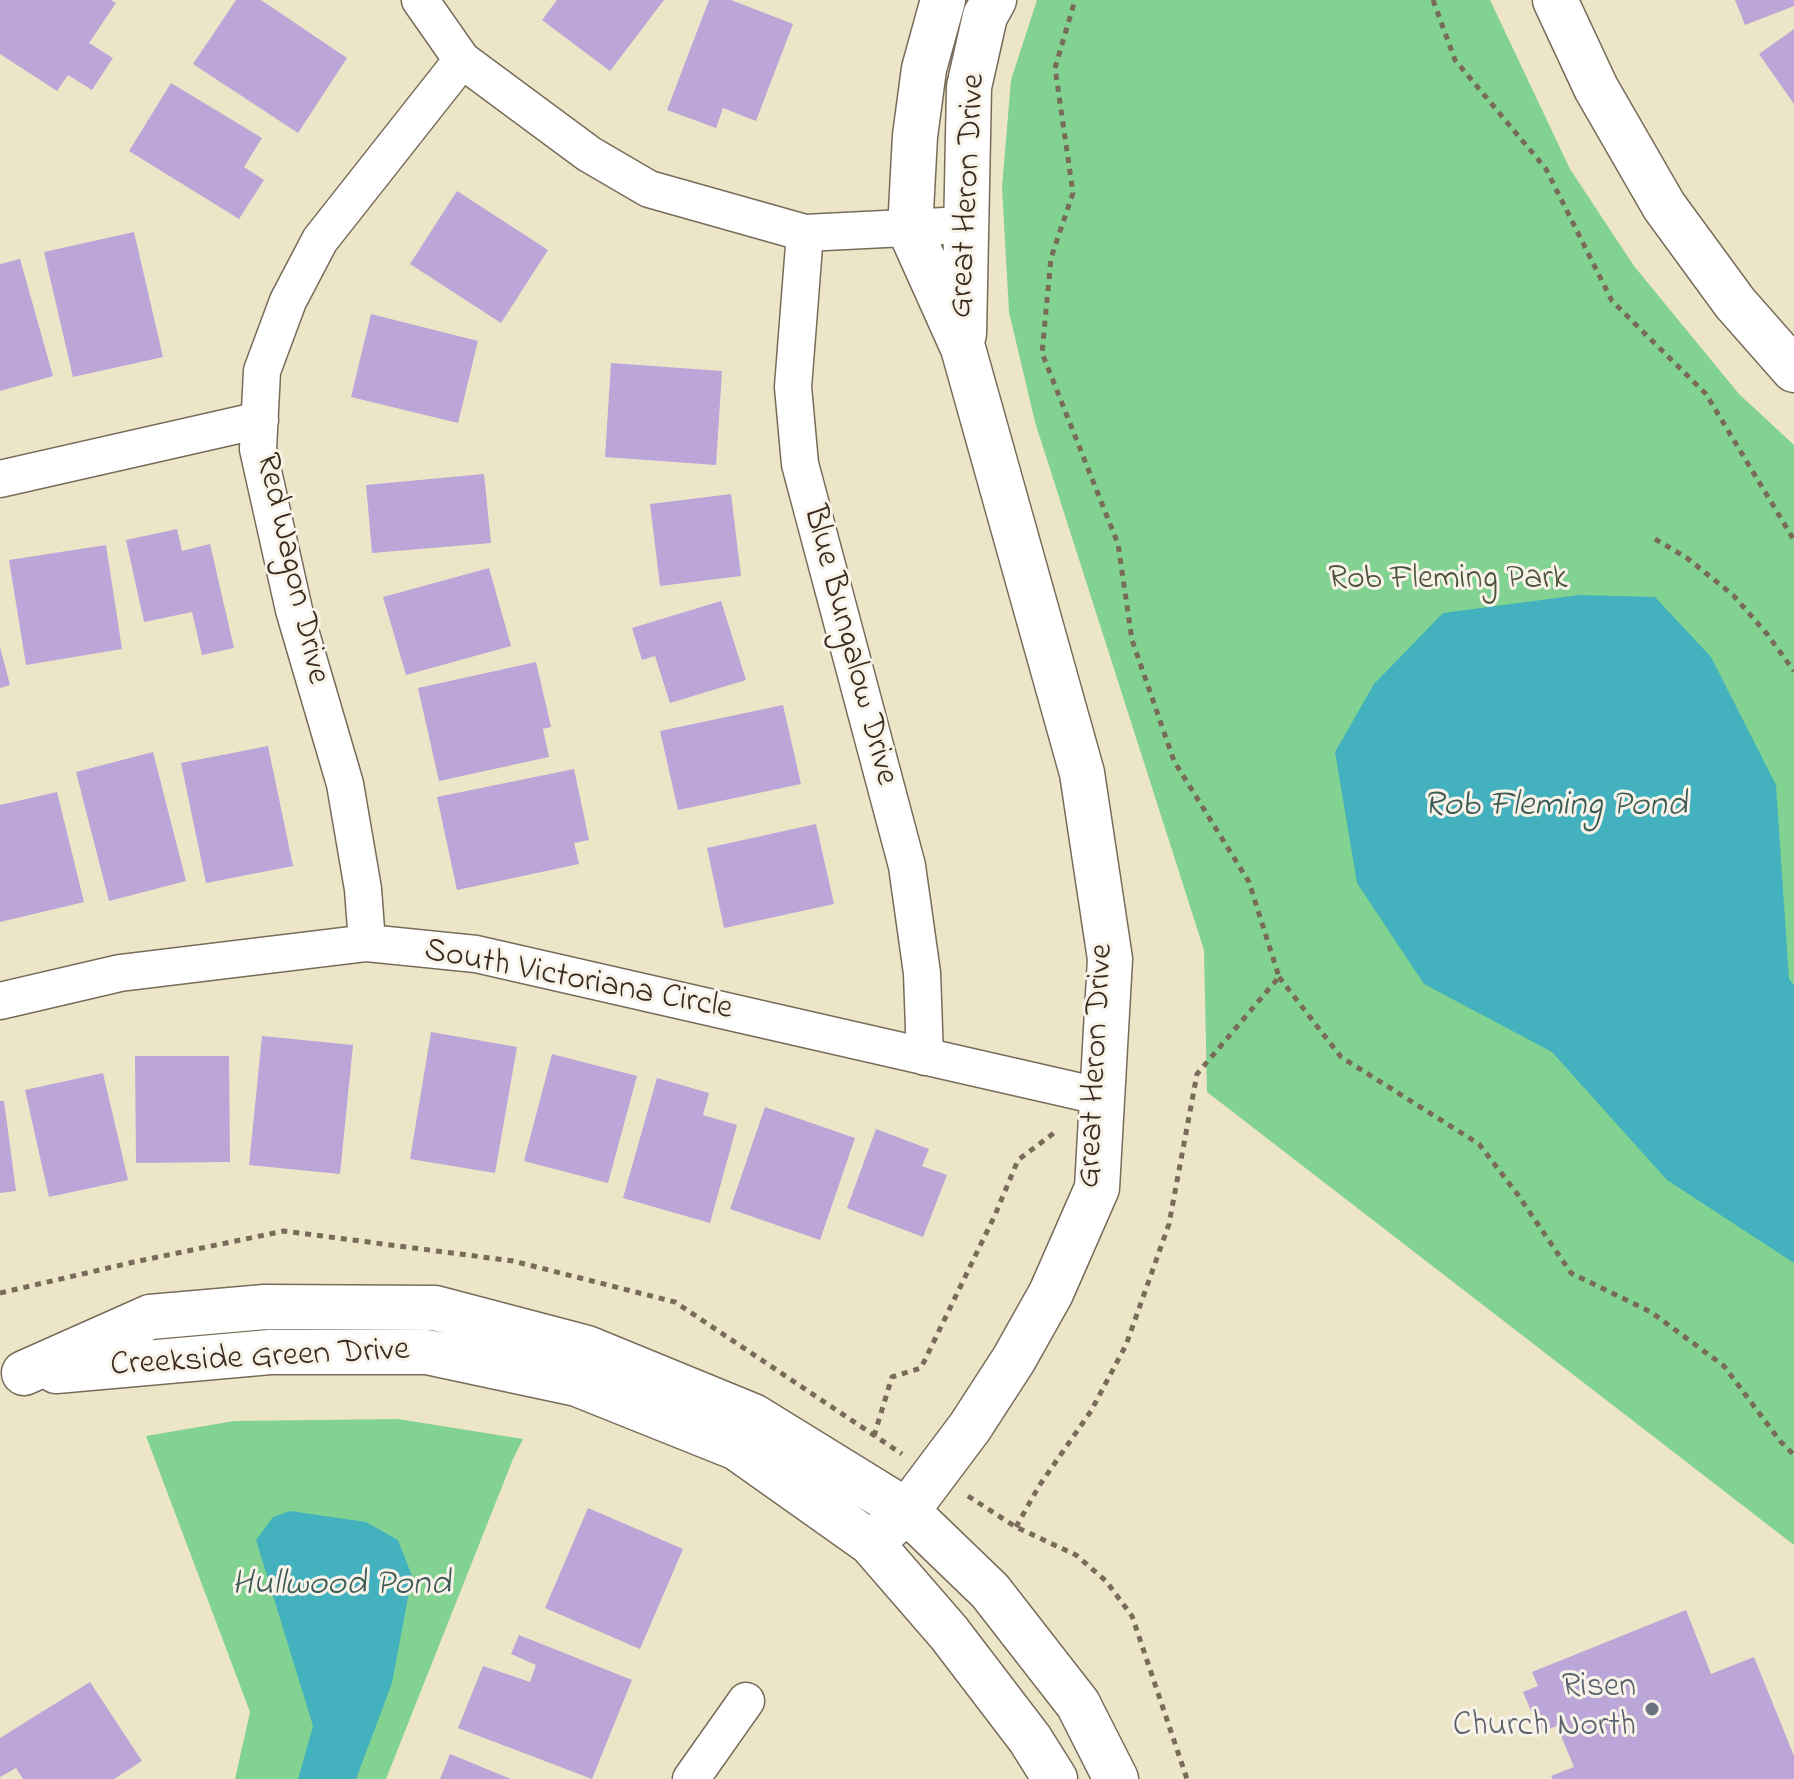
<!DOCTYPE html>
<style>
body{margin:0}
canvas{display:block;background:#ede5c8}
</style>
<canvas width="1794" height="1779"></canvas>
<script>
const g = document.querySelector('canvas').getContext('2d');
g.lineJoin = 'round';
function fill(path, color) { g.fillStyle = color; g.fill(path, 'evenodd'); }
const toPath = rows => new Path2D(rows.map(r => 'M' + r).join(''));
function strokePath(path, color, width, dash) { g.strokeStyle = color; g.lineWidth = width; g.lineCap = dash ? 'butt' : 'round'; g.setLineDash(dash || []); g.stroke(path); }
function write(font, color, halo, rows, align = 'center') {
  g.font = font + ' "Indie Flower",sans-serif'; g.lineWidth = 6; g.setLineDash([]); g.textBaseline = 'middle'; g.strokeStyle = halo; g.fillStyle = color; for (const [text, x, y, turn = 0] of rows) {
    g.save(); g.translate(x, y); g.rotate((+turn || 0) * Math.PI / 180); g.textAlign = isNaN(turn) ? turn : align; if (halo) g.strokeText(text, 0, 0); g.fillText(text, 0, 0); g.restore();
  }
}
fill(toPath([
 [1037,0,1490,0,1570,169,1634,266,1739,394,1794,445,1794,1545,1207,1092,1204,950,1035,422,1009,312,1002,187,1011,80],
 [398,1419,523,1439,513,1459,386,1779,235,1779,250,1712,146,1436,234,1421]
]), '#82d291');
fill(toPath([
 [1579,595,1655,597,1711,657,1776,785,1789,979,1794,985,1794,1263,1667,1180,1552,1052,1424,984,1357,883,1335,752,1374,684,1443,613],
 [290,1511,366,1522,398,1540,412,1576,392,1683,356,1779,298,1779,313,1726,256,1540,273,1517]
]), '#43b2be');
fill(toPath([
 [0,0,111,0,116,3,89,43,113,58,92,90,68,75,57,91,0,54],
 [236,0,261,0,347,58,298,133,193,64],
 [557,0,664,0,610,71,542,20],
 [709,0,731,0,793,24,756,121,723,108,716,128,667,110],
 [1735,0,1794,0,1794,6,1745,25],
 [1794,29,1794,104,1759,54],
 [171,83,262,138,244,167,264,180,239,219,129,151],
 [457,191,548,250,501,323,410,264],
 [134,232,163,357,73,377,44,252],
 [20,259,53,376,0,391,0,264],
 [371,314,478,341,458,423,351,397],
 [611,363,722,371,716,465,605,457],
 [484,474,491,543,372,553,366,485],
 [731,494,741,576,660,586,650,504],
 [177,529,182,551,210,544,234,648,202,655,192,612,144,622,126,540],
 [106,545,122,649,26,665,9,560],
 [489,568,511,646,406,675,383,597],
 [721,601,746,680,670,703,655,656,642,660,632,628],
 [0,647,10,685,0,688],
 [536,662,551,727,543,729,549,757,439,781,418,688],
 [783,705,801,784,678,810,660,731],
 [268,746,293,866,206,883,181,763],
 [153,752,186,881,109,901,76,772],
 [574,769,589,840,574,843,579,864,457,890,437,797],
 [57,792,84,902,0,922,0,805],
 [816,824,834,904,724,928,707,848],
 [431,1032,517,1047,495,1173,410,1159],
 [262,1036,353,1045,340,1174,249,1165],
 [552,1054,637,1076,608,1183,524,1161],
 [135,1056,229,1056,230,1162,136,1163],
 [103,1073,128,1180,49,1197,25,1090],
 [657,1078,709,1093,703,1115,737,1125,710,1223,623,1198],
 [0,1101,4,1101,16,1191,0,1193],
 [765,1107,855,1138,820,1240,730,1209],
 [876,1129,929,1149,922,1166,947,1175,923,1237,847,1208],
 [588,1508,683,1549,640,1649,545,1608],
 [1686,1610,1711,1674,1754,1657,1794,1756,1794,1779,1553,1779,1551,1776,1574,1767,1557,1726,1540,1732,1523,1692,1538,1686,1532,1672],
 [519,1635,632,1680,592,1779,458,1728,483,1666,530,1682,536,1665,511,1654],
 [90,1682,142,1761,114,1779,23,1779,16,1768,0,1777,0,1738],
 [450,1754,511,1779,440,1779]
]), '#bba6d7');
const street = toPath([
 [420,0,462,60,589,154,649,189,805,233,965,225],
 [805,233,793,387,800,464,907,866,922,973,925,1057],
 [0,479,260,420],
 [367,943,363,889,345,784,294,610,258,449,262,371,288,301,320,240,462,60],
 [0,1001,120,973,367,943,476,954,1103,1097],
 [691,1779,746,1701]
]);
const secondary = toPath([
 [1555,0,1596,88,1664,206,1735,303,1794,370],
 [964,334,969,87,985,16,994,0],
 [56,1371,270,1352,427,1352,577,1384,737,1448,871,1543,949,1633,1030,1739,1055,1779],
 [24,1373,150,1317,265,1307,435,1308,587,1348,753,1416,907,1511,990,1591,1078,1704,1116,1779],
 [871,1543,907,1511,970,1427,1014,1359,1051,1293,1097,1188,1110,959,1082,773,963,348,910,230,915,136,924,69,943,0]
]);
strokePath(street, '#796b5a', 39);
strokePath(secondary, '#796b5a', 47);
strokePath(toPath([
 [1433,0,1455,60,1546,169,1612,301,1706,394,1794,540],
 [1655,539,1687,558,1733,595,1767,634,1794,671],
 [1279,977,1341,1057,1479,1144,1518,1195,1571,1273,1651,1312,1724,1366,1780,1441,1794,1455],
 [0,1293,134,1262,284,1231,513,1261,675,1302,902,1454],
 [874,1436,892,1377,921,1368,995,1215,1018,1160,1058,1130],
 [968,1496,1016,1527,1076,1555,1106,1581,1132,1616,1187,1779],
 [1016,1527,1039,1486,1091,1411,1126,1345,1169,1224,1197,1074,1279,977,1249,882,1174,761,1132,640,1118,544,1042,353,1051,258,1073,193,1055,68,1075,0]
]), '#796b5a', 5, [6, 6]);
strokePath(street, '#fff', 36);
strokePath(secondary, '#fff', 44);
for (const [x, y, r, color] of [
 [1652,1709,8,"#6b7280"]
]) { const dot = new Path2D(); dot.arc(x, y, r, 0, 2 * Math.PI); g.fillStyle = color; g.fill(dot); strokePath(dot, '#f7f3e8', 3); }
write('34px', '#3b2a1e', '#f7f3e8', [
 ["Great Heron Drive",970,196,-87],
 ["Red Wagon Drive",290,569,77],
 ["Blue Bungalow Drive",848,646,75],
 ["South Victoriana Circle",578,982,11],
 ["Great Heron Drive",1098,1066,-87],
 ["Creekside Green Drive",260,1360,-3]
]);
write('34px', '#4d543b', '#f7f3e8', [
 ["Rob Fleming Park",1448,581]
]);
write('34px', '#5b616d', '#f7f3e8', [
 ["Risen",1636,1689],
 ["Church North",1636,1728]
], 'right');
write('italic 36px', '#3e5a56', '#f7f3e8', [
 ["Rob Fleming Pond",1555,808],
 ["Hullwood Pond",341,1587]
]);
</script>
